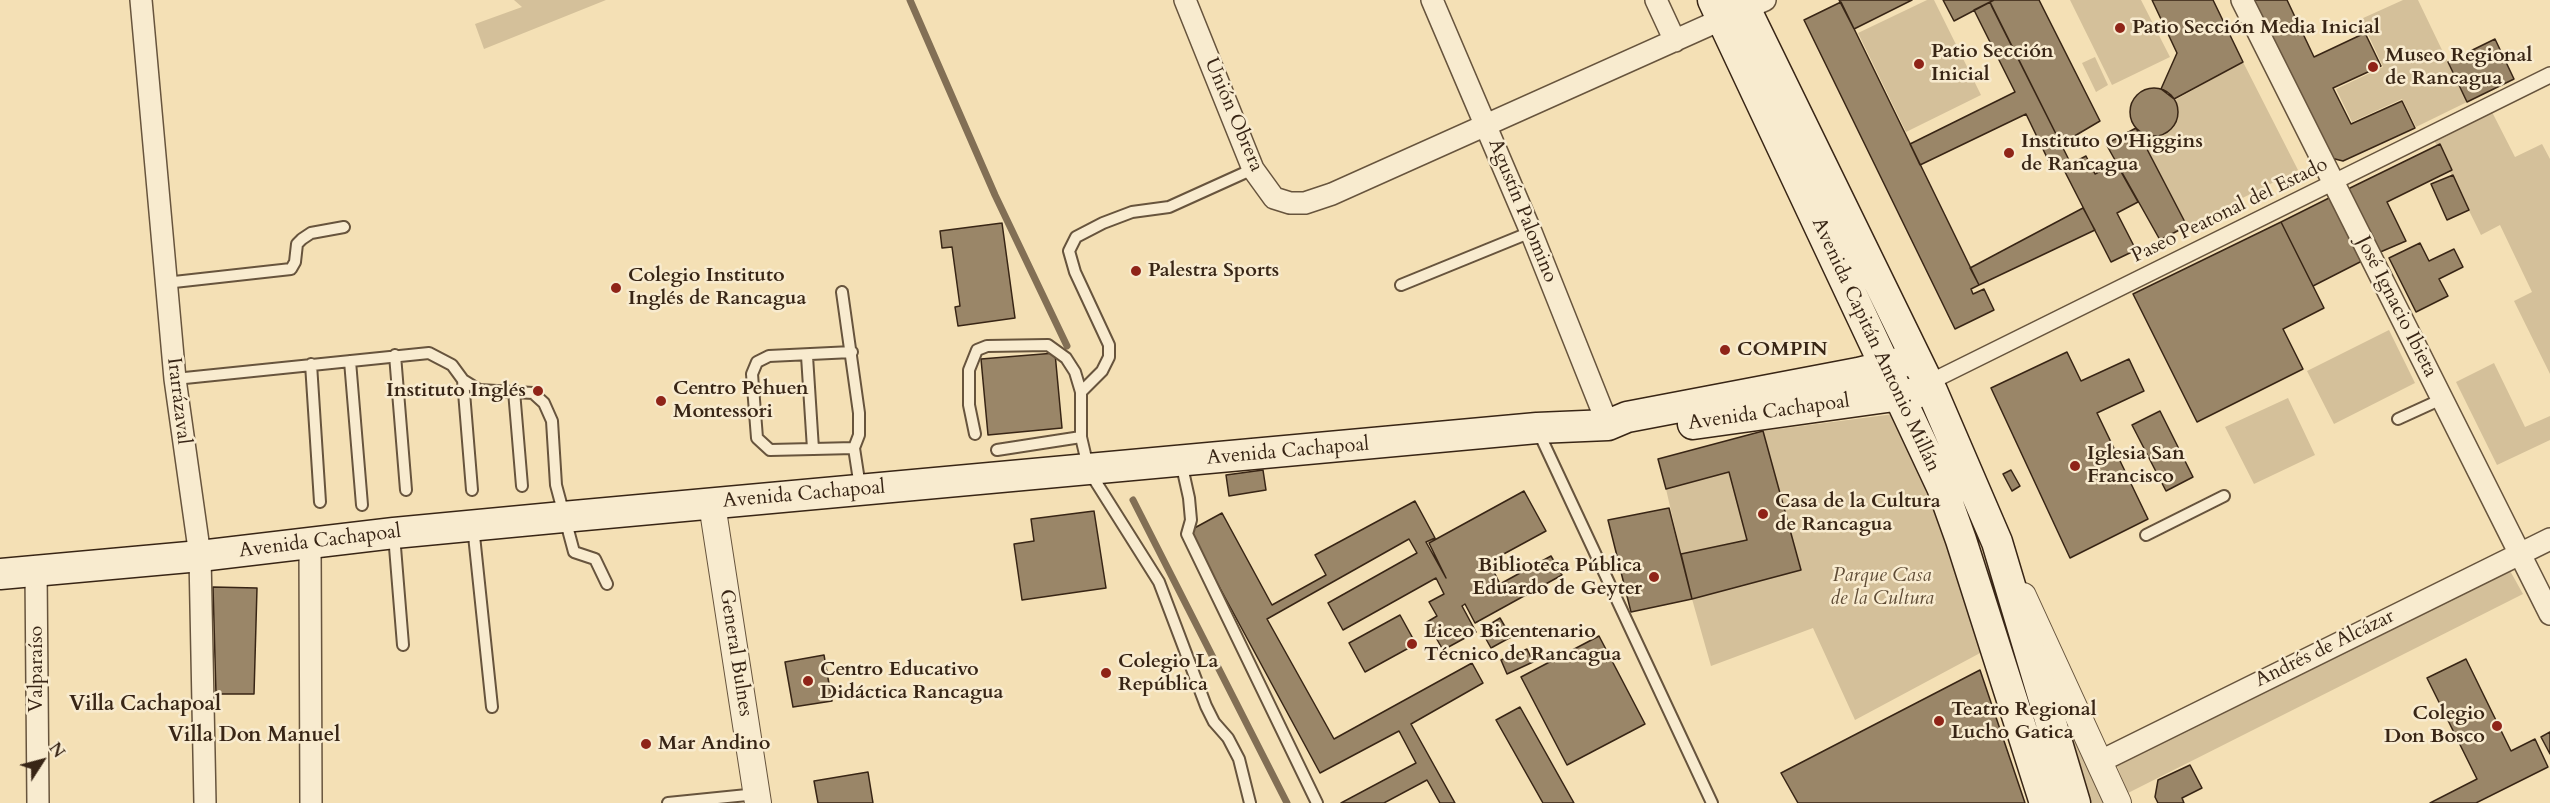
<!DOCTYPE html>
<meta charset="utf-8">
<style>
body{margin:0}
#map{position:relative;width:2550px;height:803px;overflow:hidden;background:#f4e0b5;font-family:Cardo,serif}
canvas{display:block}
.north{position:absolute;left:12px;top:731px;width:60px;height:60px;-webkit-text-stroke:4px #f8ebcf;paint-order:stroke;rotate:54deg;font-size:16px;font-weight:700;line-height:24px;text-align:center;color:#382515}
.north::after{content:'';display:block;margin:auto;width:21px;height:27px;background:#382515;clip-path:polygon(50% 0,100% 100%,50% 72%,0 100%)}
</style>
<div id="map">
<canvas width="2550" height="803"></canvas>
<div class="north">N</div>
</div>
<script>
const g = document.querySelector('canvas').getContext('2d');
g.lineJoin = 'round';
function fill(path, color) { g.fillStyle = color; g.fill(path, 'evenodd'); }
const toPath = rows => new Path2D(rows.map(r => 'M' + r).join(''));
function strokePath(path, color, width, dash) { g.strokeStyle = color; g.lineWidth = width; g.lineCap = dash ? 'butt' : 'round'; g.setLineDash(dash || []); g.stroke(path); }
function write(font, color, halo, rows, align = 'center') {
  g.font = font + ' Cardo,serif'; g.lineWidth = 5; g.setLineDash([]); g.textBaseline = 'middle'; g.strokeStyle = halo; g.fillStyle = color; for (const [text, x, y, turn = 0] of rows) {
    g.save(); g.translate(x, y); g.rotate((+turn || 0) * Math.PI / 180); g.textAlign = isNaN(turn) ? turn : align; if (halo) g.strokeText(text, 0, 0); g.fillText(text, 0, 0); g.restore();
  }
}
fill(toPath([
 [514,0,606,0,484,49,475,24,522,7],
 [1927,0,1934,0,1981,95,1906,132,1858,33],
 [2070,0,2141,0,2170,57,2112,85],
 [2403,0,2418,0,2467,102,2416,127,2402,99,2352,122,2336,89,2383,67,2361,19],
 [2095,57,2108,85,2096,92,2082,63],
 [2243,62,2298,170,2187,226,2139,133,2152,137,2164,135,2174,127,2178,117,2175,100],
 [2492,112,2515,157,2542,144,2550,159,2550,374,2514,301,2532,292,2500,225,2481,235,2434,140],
 [2389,330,2415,383,2334,424,2307,371],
 [2494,363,2525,427,2550,416,2550,440,2497,465,2456,382],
 [2288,398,2315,455,2254,484,2225,427],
 [1894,414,1951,537,1982,652,1855,720,1813,628,1711,666,1692,599,1801,570,1763,431],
 [1729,472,1747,540,1681,554,1666,489],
 [2509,569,2523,594,2128,793,2117,766,2128,755],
 [2051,681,2107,803,2085,803]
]), '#d4c09a');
strokePath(toPath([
 [910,0,995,195,1067,346],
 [1133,500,1287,803]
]), '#826f55', 7);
const building = toPath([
 [1839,0,1912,0,1854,29,1839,0],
 [1943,0,1994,0,1954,21,1943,0],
 [1994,0,2039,0,2100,121,2061,144,1992,7,1990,2,1994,0],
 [2152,0,2213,0,2243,62,2174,99,2161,89,2177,53,2152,0],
 [2253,0,2287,0,2314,57,2365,33,2381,66,2333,88,2351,124,2402,101,2415,128,2343,161,2327,157,2253,0],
 [1841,2,1979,285,1971,289,1973,294,1984,289,1994,310,1955,329,1804,20,1841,2],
 [1990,2,2069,160,2052,168,2026,114,1920,165,1910,144,2015,92,1974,10,1990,2],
 [2495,39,2514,79,2467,102,2448,62,2495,39],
 '2130 112a24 24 0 1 1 48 0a24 24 0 1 1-48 0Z',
 [2136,128,2187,226,2160,240,2106,144,2136,128],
 [2440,144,2452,170,2387,202,2406,241,2378,253,2348,189,2440,144],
 [2086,156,2095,174,2116,163,2138,202,2117,213,2136,250,2111,262,2063,168,2086,156],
 [2453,175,2469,210,2447,220,2431,184,2453,175],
 [2331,197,2362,261,2313,286,2281,222,2331,197],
 [2083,208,2095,230,1979,285,1970,268,2083,208],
 [2281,222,2324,308,2283,329,2303,369,2197,422,2133,294,2281,222],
 [1002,223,1015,318,958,326,955,307,960,306,952,247,942,248,940,231,1002,223],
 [2420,243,2429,261,2454,249,2463,267,2439,279,2448,296,2416,312,2389,258,2420,243],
 [2067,352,2081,381,2129,359,2144,391,2097,413,2148,519,2070,558,1991,388,2067,352],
 [1055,353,1062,428,988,435,981,359,1055,353],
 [2160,411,2193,477,2166,491,2132,425,2160,411],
 [1763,431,1801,570,1692,599,1681,554,1747,540,1729,472,1666,489,1658,459,1763,431],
 [1263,470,1266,490,1229,496,1226,475,1263,470],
 [2011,470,2020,486,2012,491,2003,474,2011,470],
 [1524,491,1546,531,1489,562,1500,584,1551,556,1562,575,1475,623,1465,604,1462,606,1476,632,1443,650,1427,622,1437,616,1429,602,1444,594,1436,578,1343,630,1328,603,1417,553,1409,539,1267,619,1334,739,1472,663,1483,683,1411,724,1455,803,1440,803,1427,780,1384,803,1341,803,1416,763,1399,731,1320,773,1189,531,1222,513,1272,605,1326,575,1315,555,1415,501,1435,538,1426,542,1446,578,1429,543,1524,491],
 [1669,508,1692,599,1631,612,1608,520,1669,508],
 [1094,511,1106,588,1022,600,1014,544,1034,541,1031,519,1094,511],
 [213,587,257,588,254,694,216,694,213,587],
 [1400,615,1416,644,1365,672,1349,643,1400,615],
 [1500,618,1511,637,1491,648,1481,630,1500,618],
 [1599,636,1645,724,1567,765,1521,677,1599,636],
 [1527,649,1533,662,1507,674,1501,660,1527,649],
 [824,655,832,701,793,707,785,662,824,655],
 [2466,659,2511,751,2535,739,2548,767,2476,803,2430,803,2477,779,2427,678,2466,659],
 [1980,670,2025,803,1798,803,1781,773,1980,670],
 [1520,707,1574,803,1543,803,1496,720,1520,707],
 [2550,732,2550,754,2541,737,2550,732],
 [2190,765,2202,788,2182,798,2184,803,2158,803,2155,797,2158,780,2190,765],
 [868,772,873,803,818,803,814,781,868,772]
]);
fill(building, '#9a8668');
strokePath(building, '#382515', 1.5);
const service = toPath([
 [165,283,291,269,295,262,297,244,302,239,311,233,344,227],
 [1401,285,1531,232],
 [842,292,859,413,859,435,854,448,860,487],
 [395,355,406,490],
 [807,356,813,449,770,450,757,438,752,374,757,362,769,356,852,352],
 [350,361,362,505],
 [311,364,320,502],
 [175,379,429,353,452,365,463,380,479,390,533,393,544,403,552,421,556,485,574,552,595,559,607,584],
 [463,380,472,490],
 [514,391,522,486],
 [1081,392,1102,371,1109,357,1109,345,1075,272,1069,251,1076,237,1103,223,1132,212,1169,207,1253,169],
 [2398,419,2444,398],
 [1538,431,1712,803],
 [975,434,969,405,969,370,977,350,987,346,1048,345,1066,358,1075,372,1081,392,1081,437,1089,471,1159,582,1206,706,1214,722,1228,738,1239,759,1250,803],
 [813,449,854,448],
 [997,450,1081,437],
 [1181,462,1189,498,1191,520,1187,534,1317,803],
 [473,526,492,707],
 [394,535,403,645],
 [2146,535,2224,496],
 [668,803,757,794]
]);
const pedestrian = toPath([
 [1928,383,2550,75]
]);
const minor = toPath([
 [141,0,175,379,200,556,205,803],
 [1185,0,1253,169,1274,198,1290,203,1305,203,1332,194,1765,0],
 [1432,0,1531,232,1608,425],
 [1656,0,1675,41],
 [2242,0,2550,614],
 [310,544,311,803],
 [36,570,38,803],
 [2101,761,2550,539]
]);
const tertiary = toPath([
 [712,504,758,803],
 [2023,596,2118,803]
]);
const secondary = toPath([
 [1713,0,1942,487,1961,540,2045,803],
 [1741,0,1932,391,1997,542,2075,803],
 [1693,424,1916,393],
 [0,574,200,556,394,533,563,517,1537,428,1608,425,1627,417,1858,373,1915,359]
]);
strokePath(service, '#67543d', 14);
strokePath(pedestrian, '#67543d', 18);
strokePath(minor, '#67543d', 24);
strokePath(tertiary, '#67543d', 28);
strokePath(secondary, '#382515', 33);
strokePath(service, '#f8ebcf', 10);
strokePath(pedestrian, '#f8ebcf', 15);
strokePath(minor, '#f8ebcf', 21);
strokePath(tertiary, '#f8ebcf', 26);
strokePath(secondary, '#f8ebcf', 30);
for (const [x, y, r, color] of [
 [2120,28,6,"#8f2418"],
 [1919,64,6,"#8f2418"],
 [2373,67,6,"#8f2418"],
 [2009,153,6,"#8f2418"],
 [1136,271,6,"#8f2418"],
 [616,288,6,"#8f2418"],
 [1725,350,6,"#8f2418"],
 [538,391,6,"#8f2418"],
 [661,401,6,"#8f2418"],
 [2075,466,6,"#8f2418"],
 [1763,514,6,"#8f2418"],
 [1654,577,6,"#8f2418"],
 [1412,644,6,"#8f2418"],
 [1106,673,6,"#8f2418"],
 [808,681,6,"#8f2418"],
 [1939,721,6,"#8f2418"],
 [2497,726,6,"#8f2418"],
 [646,744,6,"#8f2418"]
]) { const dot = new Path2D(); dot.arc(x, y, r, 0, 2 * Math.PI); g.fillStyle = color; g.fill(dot); strokePath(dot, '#f8ebcf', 2); }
write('bold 20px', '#382515', '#f8ebcf', [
 ["Patio Sección Media Inicial",2132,28],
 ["Patio Sección",1931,52],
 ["Inicial",1931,75],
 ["Museo Regional",2385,56],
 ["de Rancagua",2385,79],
 ["Instituto O'Higgins",2021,142],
 ["de Rancagua",2021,165],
 ["Palestra Sports",1148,271],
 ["Colegio Instituto",628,276],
 ["Inglés de Rancagua",628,299],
 ["COMPIN",1737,350],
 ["Centro Pehuen",673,389],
 ["Montessori",673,412],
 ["Instituto Inglés",526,391,"right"],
 ["Iglesia San",2087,454],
 ["Francisco",2087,477],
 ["Casa de la Cultura",1775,502],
 ["de Rancagua",1775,525],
 ["Biblioteca Pública",1642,566,"right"],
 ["Eduardo de Geyter",1642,589,"right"],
 ["Liceo Bicentenario",1424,632],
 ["Técnico de Rancagua",1424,655],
 ["Colegio La",1118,662],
 ["República",1118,685],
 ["Centro Educativo",820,670],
 ["Didáctica Rancagua",820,693],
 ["Teatro Regional",1951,710],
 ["Lucho Gatica",1951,733],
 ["Colegio",2485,714,"right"],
 ["Don Bosco",2485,737,"right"],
 ["Mar Andino",658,744]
], 'left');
write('20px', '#382515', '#f8ebcf', [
 ["Unión Obrera",1233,115,67],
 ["Agustín Palomino",1522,211,68],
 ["Paseo Peatonal del Estado",2230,211,-26],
 ["José Ignacio Ibieta",2396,307,63],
 ["Avenida Capitán Antonio Millán",1875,345,65],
 ["Irarrázaval",178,401,83],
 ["Avenida Cachapoal",1769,413,-8],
 ["Avenida Cachapoal",1288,452,-5],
 ["Avenida Cachapoal",804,495,-5],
 ["Avenida Cachapoal",320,542,-7],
 ["Andrés de Alcázar",2325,649,-26],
 ["General Bulnes",735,653,81],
 ["Valparaíso",37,669,-90]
]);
write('italic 20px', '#5f4c36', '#f8ebcf', [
 ["Parque Casa",1882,576],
 ["de la Cultura",1882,599]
]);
write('bold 21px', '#382515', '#f8ebcf', [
 ["Villa Cachapoal",145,705],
 ["Villa Don Manuel",254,736]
]);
</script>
